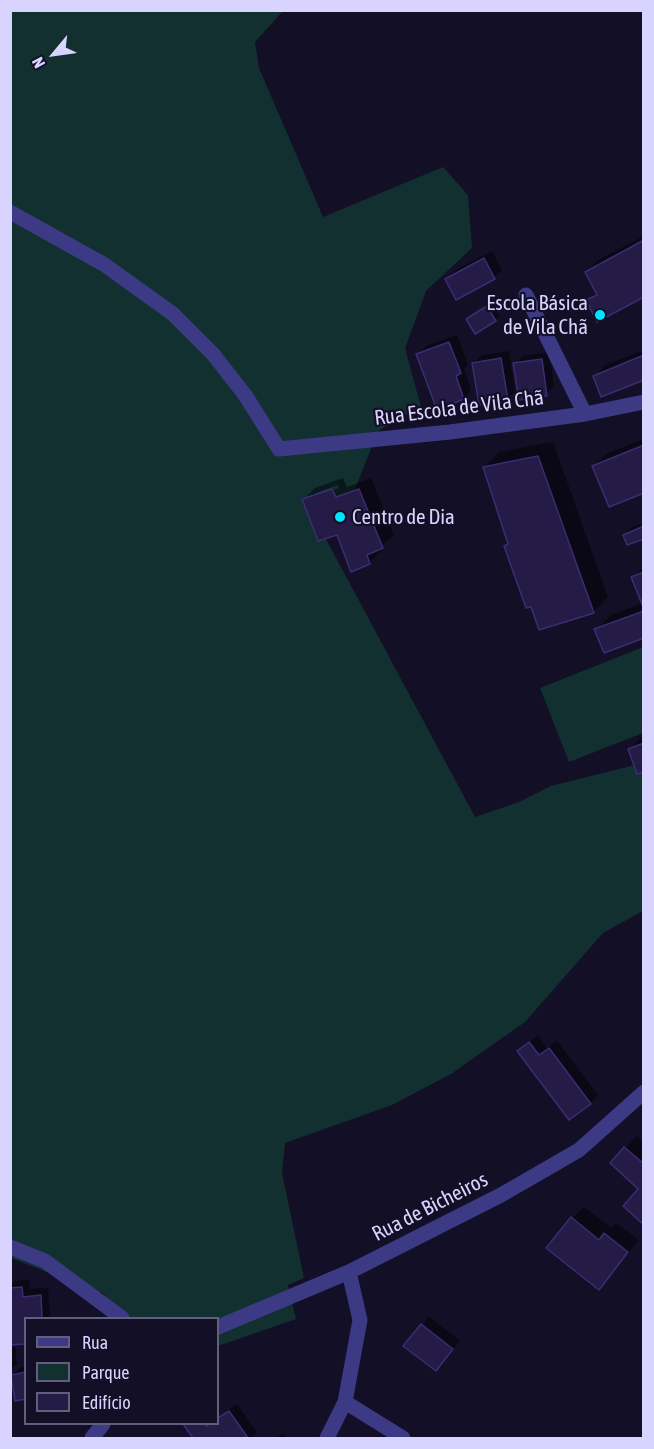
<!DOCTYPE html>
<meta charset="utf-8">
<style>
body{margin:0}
#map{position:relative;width:654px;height:1449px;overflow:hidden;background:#130f26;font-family:"Asap Condensed",sans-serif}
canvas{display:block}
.frame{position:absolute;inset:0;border:12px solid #d9d4ff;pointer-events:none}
.legend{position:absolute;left:24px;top:1317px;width:195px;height:108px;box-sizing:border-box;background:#130f26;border:2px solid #625e7d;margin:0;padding:8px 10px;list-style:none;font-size:18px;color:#d9d4ff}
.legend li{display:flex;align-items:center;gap:12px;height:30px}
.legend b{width:30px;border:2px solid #625e7d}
.north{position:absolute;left:24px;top:24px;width:60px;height:60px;-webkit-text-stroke:4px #130f26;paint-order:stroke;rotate:241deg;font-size:16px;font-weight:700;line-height:24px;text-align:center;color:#d9d4ff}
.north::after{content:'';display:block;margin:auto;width:21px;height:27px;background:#d9d4ff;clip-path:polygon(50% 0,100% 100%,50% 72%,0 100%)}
</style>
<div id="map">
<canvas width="654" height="1449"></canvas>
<div class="frame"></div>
<ul class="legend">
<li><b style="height:8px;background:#3d3a85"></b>Rua</li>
<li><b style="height:16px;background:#12302f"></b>Parque</li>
<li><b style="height:16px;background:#241b47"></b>Edifício</li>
</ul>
<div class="north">N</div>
</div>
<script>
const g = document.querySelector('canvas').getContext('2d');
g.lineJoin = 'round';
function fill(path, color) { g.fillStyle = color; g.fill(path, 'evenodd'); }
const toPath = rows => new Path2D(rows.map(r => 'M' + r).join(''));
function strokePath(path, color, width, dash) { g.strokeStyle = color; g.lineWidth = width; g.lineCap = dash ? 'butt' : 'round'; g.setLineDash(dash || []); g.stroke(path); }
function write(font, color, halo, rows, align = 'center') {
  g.font = font + ' "Asap Condensed",sans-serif'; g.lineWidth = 4.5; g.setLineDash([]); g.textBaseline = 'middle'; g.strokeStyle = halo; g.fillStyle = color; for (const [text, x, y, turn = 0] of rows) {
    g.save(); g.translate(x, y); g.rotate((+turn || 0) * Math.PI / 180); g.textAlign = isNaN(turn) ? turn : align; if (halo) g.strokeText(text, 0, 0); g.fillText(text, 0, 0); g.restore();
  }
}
fill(toPath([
 [10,11,283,11,255,42,259,68,323,217,443,167,468,195,472,248,426,291,405,348,421,407,378,431,354,492,312,513,475,817,519,802,551,786,643,763,643,911,603,933,525,1022,451,1074,392,1105,285,1143,282,1173,304,1278,288,1285,296,1319,218,1346,218,1318,122,1318,104,1294,80,1281,54,1275,11,1258],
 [643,647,643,733,569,762,540,688]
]), '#12302f');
fill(toPath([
 [644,236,644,296,588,301,597,292,586,272,598,260],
 [492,251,502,270,494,278,456,298,447,279,454,271],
 [491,304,499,316,495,320,472,316],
 [457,335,468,364,464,369,471,390,464,398,418,354,426,346],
 [644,350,644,378,595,376,606,365],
 [509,351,515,391,507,399,474,363,482,355],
 [549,352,554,386,546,394,515,364,523,356],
 [644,439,644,492,594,466,606,454],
 [553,442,608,597,593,612,505,546,509,542,484,467,499,452],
 [343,478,347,487,371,478,394,535,380,547,381,551,370,562,352,570,338,533,303,500,315,488],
 [338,485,339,488,316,496,316,493],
 [644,523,644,537,624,535,632,527],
 [644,567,644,636,596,630,611,615,643,603,633,577],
 [644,735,644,771,629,749],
 [538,1035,547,1048,557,1041,598,1095,590,1103,527,1044],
 [637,1136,644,1142,644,1223,640,1189,612,1163],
 [584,1207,611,1228,617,1223,639,1240,599,1288,572,1218],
 [29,1280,30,1289,48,1288,50,1318,26,1318,10,1332,10,1286,15,1281],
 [429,1317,460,1341,436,1369,422,1325],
 [15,1347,17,1364,10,1370,10,1348],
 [21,1367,26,1367,26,1398,13,1375],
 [237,1404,257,1432,250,1438,195,1438,185,1424,218,1424,218,1417],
 [283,1433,287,1438,276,1438]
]), '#0007');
const building = toPath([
 [644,240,644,297,597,322,586,300,597,295,585,272,644,240],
 [484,258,495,279,456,300,445,279,484,258],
 [487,306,496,321,475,334,466,319,487,306],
 [449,342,461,373,456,376,464,399,437,410,416,354,449,342],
 [644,355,644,380,601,397,593,376,644,355],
 [501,358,508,400,479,405,472,363,501,358],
 [542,359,547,396,519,400,513,363,542,359],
 [644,445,644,493,609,507,592,466,644,445],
 [538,456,594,613,539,630,531,607,526,608,504,546,508,544,483,467,538,456],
 [332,489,336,497,359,489,383,548,367,555,370,564,351,572,337,535,318,541,302,499,332,489],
 [644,526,644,539,627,545,623,535,644,526],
 [644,572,644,609,631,577,644,572],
 [644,611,644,638,604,653,594,629,644,611],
 [644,743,644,772,637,774,628,749,644,743],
 [529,1042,539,1055,549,1048,591,1104,569,1120,517,1051,529,1042],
 [624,1147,644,1164,644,1225,623,1206,638,1189,610,1163,624,1147],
 [571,1217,599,1240,604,1233,628,1252,599,1290,546,1248,571,1217],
 [22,1287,23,1297,41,1295,42,1318,26,1318,26,1344,10,1345,10,1288,22,1287],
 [421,1324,453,1349,436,1371,403,1346,421,1324],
 [26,1372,26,1399,15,1401,11,1375,26,1372],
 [229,1411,248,1438,193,1438,183,1424,205,1424,206,1426,210,1424,218,1424,218,1418,229,1411]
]);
fill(building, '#241b47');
strokePath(building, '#3b2d73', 1.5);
strokePath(toPath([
 [10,212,105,265,173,314,213,354,245,395,279,449,450,432,585,414,644,402],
 [526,295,585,414],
 [10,1247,45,1261,122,1318],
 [218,1327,349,1272,501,1195,579,1150,644,1092],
 [345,1402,403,1438],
 [92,1438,103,1424],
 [327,1438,345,1402,360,1320,349,1272]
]), '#3d3a85', 15);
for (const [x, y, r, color] of [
 [600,315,6,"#00e5ff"],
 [340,517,6,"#00e5ff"]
]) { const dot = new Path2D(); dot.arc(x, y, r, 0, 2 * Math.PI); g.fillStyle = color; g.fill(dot); strokePath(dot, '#130f26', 2); }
write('21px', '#d9d4ff', '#130f26', [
 ["Escola Básica",588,303],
 ["de Vila Chã",588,327],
 ["Centro de Dia",352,517,"left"]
], 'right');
write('21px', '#d9d4ff', '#130f26', [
 ["Rua Escola de Vila Chã",459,408,-7],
 ["Rua de Bicheiros",430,1207,-27]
]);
</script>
